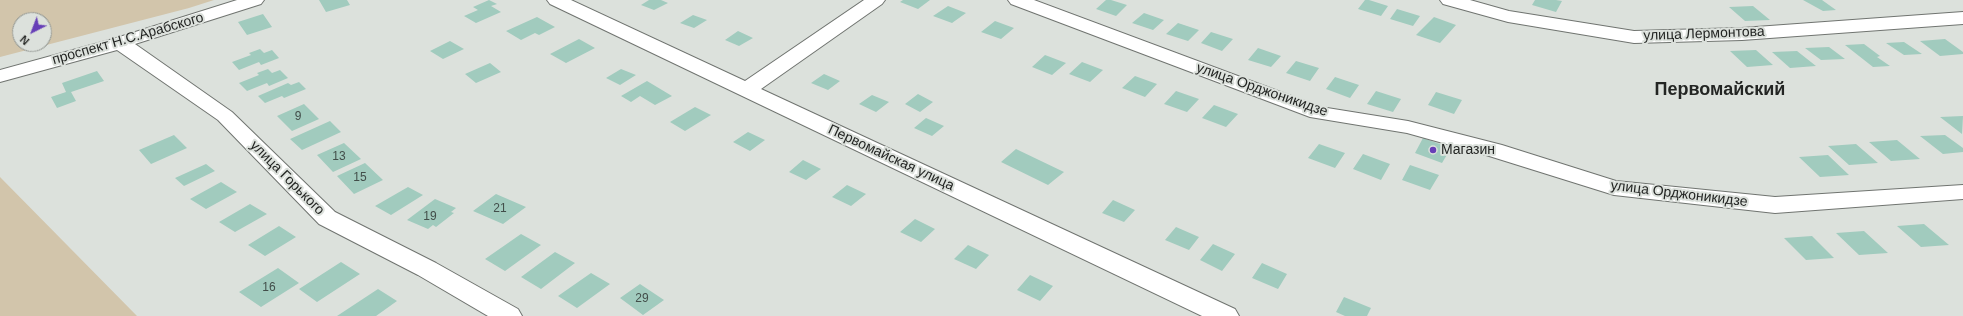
<!DOCTYPE html>
<meta charset="utf-8">
<style>
body{margin:0}
#map{position:relative;width:1963px;height:316px;overflow:hidden;background:#dce1dc;font-family:Helvetica,sans-serif}
canvas{display:block}
.north{position:absolute;left:12px;top:12px;width:40px;height:40px;box-sizing:border-box;background:#dce1dc;border:1px solid #929692;border-radius:50%;rotate:222deg;font-size:11px;font-weight:700;line-height:16px;text-align:center;color:#232523}
.north::after{content:'';display:block;margin:auto;width:14px;height:18px;background:#673fb7;clip-path:polygon(50% 0,100% 100%,50% 72%,0 100%)}
</style>
<div id="map">
<canvas width="1963" height="316"></canvas>
<div class="north">N</div>
</div>
<script>
const g = document.querySelector('canvas').getContext('2d');
g.lineJoin = 'round';
function fill(path, color) { g.fillStyle = color; g.fill(path, 'evenodd'); }
const toPath = rows => new Path2D(rows.map(r => 'M' + r).join(''));
function strokePath(path, color, width, dash) { g.strokeStyle = color; g.lineWidth = width; g.lineCap = dash ? 'butt' : 'round'; g.setLineDash(dash || []); g.stroke(path); }
function write(font, color, halo, rows, align = 'center') {
  g.font = font + ' Helvetica,sans-serif'; g.lineWidth = 4; g.setLineDash([]); g.textBaseline = 'middle'; g.strokeStyle = halo; g.fillStyle = color; for (const [text, x, y, turn = 0] of rows) {
    g.save(); g.translate(x, y); g.rotate((+turn || 0) * Math.PI / 180); g.textAlign = isNaN(turn) ? turn : align; if (halo) g.strokeText(text, 0, 0); g.fillText(text, 0, 0); g.restore();
  }
}
fill(toPath([
 [0,0,214,0,189,8,0,57],
 [20,20,44,20,44,44,20,44],
 [0,177,137,316,0,316]
]), '#d2c5ab');
fill(toPath([
 [319,0,347,0,350,5,326,12],
 [489,0,497,4,491,6,501,12,476,23,464,16,478,10,473,7],
 [649,0,661,0,668,3,654,10,641,5],
 [903,0,930,0,918,9,900,2],
 [1106,0,1111,0,1127,5,1116,16,1096,9],
 [1365,0,1369,0,1388,6,1381,16,1358,9],
 [1535,0,1556,0,1562,1,1556,12,1532,5],
 [1803,0,1822,0,1836,10,1823,11],
 [948,6,966,13,952,23,933,16],
 [1753,6,1770,20,1745,21,1729,7],
 [1397,9,1420,16,1413,26,1390,19],
 [1144,13,1164,20,1153,30,1132,23],
 [263,14,272,27,247,35,238,22],
 [693,15,707,20,694,28,680,23],
 [537,17,555,27,539,35,535,33,521,40,506,31],
 [1434,17,1456,25,1440,43,1416,35],
 [995,21,1014,28,1001,39,981,32],
 [1178,23,1199,30,1188,41,1166,34],
 [738,31,753,38,739,46,725,40],
 [1211,32,1233,39,1222,51,1201,43],
 [579,39,595,48,566,63,550,54],
 [1945,39,1963,52,1963,54,1940,56,1920,41],
 [450,41,464,49,443,59,430,51],
 [1904,42,1922,54,1904,55,1886,43],
 [1864,44,1880,56,1877,57,1890,66,1873,67,1845,45],
 [1829,47,1845,59,1821,60,1805,48],
 [1258,48,1281,56,1271,67,1248,60],
 [260,49,264,53,272,50,279,58,261,65,259,62,239,70,232,62,251,55,249,53],
 [1756,50,1773,65,1747,67,1730,51],
 [1797,51,1816,66,1790,68,1772,52],
 [1045,55,1066,63,1052,75,1032,67],
 [1296,61,1319,68,1310,81,1286,73],
 [1082,62,1103,70,1090,82,1069,74],
 [490,63,501,72,476,83,465,74],
 [268,69,272,73,280,70,288,78,269,86,267,83,247,91,239,83,259,75,257,73],
 [621,69,636,75,620,85,606,78],
 [97,71,104,81,71,92,76,101,57,108,51,97,66,92,62,83],
 [824,74,840,81,828,90,811,83],
 [1135,76,1157,84,1145,97,1122,88],
 [1335,77,1359,85,1350,98,1326,89],
 [647,81,672,96,655,105,640,96,631,102,621,96],
 [299,82,306,89,284,98,282,96,265,103,258,96,288,83,291,85],
 [1176,91,1199,99,1187,112,1164,104],
 [1376,91,1401,99,1393,112,1367,104],
 [1436,92,1462,100,1454,114,1428,105],
 [918,94,933,102,920,112,905,104],
 [872,95,889,102,876,112,859,104],
 [304,104,319,119,292,131,277,116],
 [1214,105,1238,114,1226,127,1202,118],
 [695,107,711,115,685,131,670,122],
 [1963,116,1962,134,1940,117],
 [926,118,944,126,932,136,914,128],
 [330,121,341,132,302,150,290,139],
 [748,132,765,140,750,151,733,142],
 [174,135,187,148,151,164,139,150],
 [1945,135,1963,148,1963,152,1943,154,1920,136],
 [1423,138,1451,148,1442,163,1415,153],
 [1897,140,1920,159,1891,161,1869,142],
 [344,143,361,159,333,172,317,155],
 [1319,144,1345,153,1335,168,1308,158],
 [1856,144,1878,163,1849,165,1828,146],
 [1016,149,1064,172,1048,185,1001,162],
 [1363,154,1390,164,1381,180,1353,169],
 [1828,155,1849,175,1820,177,1799,157],
 [803,160,821,169,806,180,789,172],
 [365,163,383,180,354,194,337,176],
 [206,164,215,171,184,186,175,178],
 [1410,165,1439,175,1430,190,1402,180],
 [221,182,237,192,206,209,190,199],
 [847,185,866,194,851,206,832,197],
 [408,187,423,195,391,215,375,206],
 [496,194,526,207,503,224,473,211],
 [435,199,456,208,451,212,454,213,436,227,433,225,428,229,407,220],
 [1113,200,1135,210,1124,222,1102,213],
 [250,204,267,214,235,232,219,222],
 [915,219,935,229,921,242,900,232],
 [1924,224,1949,245,1921,247,1897,226],
 [279,226,296,237,265,256,248,245],
 [1176,227,1199,237,1189,250,1165,240],
 [1864,231,1888,253,1859,255,1836,233],
 [521,234,541,245,505,271,485,259],
 [1812,236,1834,258,1806,260,1784,238],
 [1213,244,1235,254,1222,271,1200,260],
 [968,245,989,255,976,269,954,259],
 [555,252,575,263,541,289,521,277],
 [341,262,360,274,317,302,299,289],
 [1262,263,1287,274,1278,289,1252,278],
 [278,268,299,283,261,307,239,292],
 [591,273,610,284,577,308,558,296],
 [1030,275,1053,286,1040,301,1017,290],
 [640,284,664,300,643,315,620,298],
 [378,289,397,301,376,316,337,316],
 [1344,297,1371,308,1367,316,1345,316,1336,312]
]), '#a1cbbe');
const minor = toPath([
 [237,0,264,0,261,4,135,44,232,112,335,212,436,263,518,309,522,316,488,316,418,275,319,224,218,120,117,50,0,82,0,70,113,39,237,0],
 [547,0,571,0,745,81,864,0,885,0,882,4,761,89,1235,309,1239,316,1202,316,550,4,547,0],
 [1008,0,1034,0,1321,107,1408,121,1502,145,1616,181,1775,197,1963,185,1963,199,1775,213,1614,195,1486,155,1407,133,1310,117,1011,4,1008,0],
 [1440,0,1470,0,1509,11,1634,31,1742,28,1963,12,1963,24,1742,40,1634,43,1508,22,1443,4,1440,0]
]);
strokePath(minor, '#707470', 2);
fill(minor, '#fff');
for (const [x, y, r, color] of [
 [1433,150,4,"#673fb7"]
]) { const dot = new Path2D(); dot.arc(x, y, r, 0, 2 * Math.PI); g.fillStyle = color; g.fill(dot); strokePath(dot, '#dce1dc', 1.5); }
write('12px', '#424e4a', null, [
 ["9",298,117],
 ["13",339,157],
 ["15",360,178],
 ["21",500,209],
 ["19",430,217],
 ["16",269,288],
 ["29",642,299]
]);
write('14px', '#232523', '#dce1dc', [
 ["улица Лермонтова",1704,34,-2],
 ["проспект Н.С.Арабского",128,39,-16],
 ["улица Орджоникидзе",1262,90,19],
 ["Первомайская улица",891,158,25],
 ["улица Горького",287,178,45],
 ["улица Орджоникидзе",1679,194,7]
]);
write('14px', '#232523', '#dce1dc', [
 ["Магазин",1441,150]
], 'left');
write('bold 18px', '#232523', '#dce1dc', [
 ["Первомайский",1720,90]
]);
</script>
